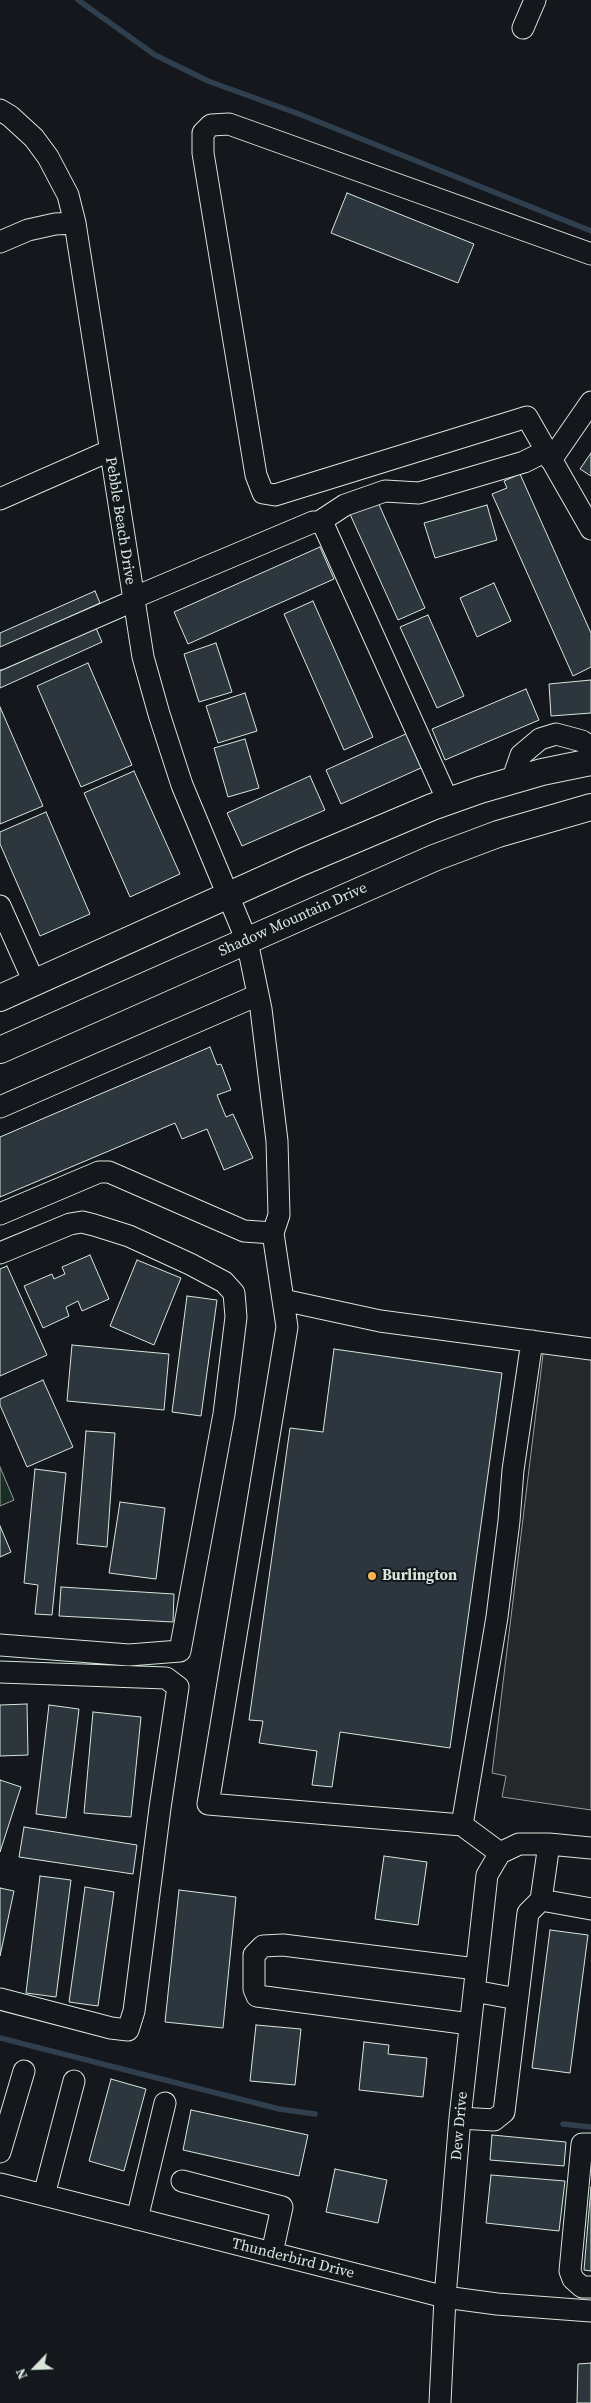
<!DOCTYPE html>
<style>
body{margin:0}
#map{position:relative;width:591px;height:2403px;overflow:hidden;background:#14181c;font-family:"Source Serif 4",serif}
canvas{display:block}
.north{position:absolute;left:10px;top:2343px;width:50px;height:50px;-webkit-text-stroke:4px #14181c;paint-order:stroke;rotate:246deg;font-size:14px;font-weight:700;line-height:20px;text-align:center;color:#d8e6dc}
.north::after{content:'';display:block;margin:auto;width:18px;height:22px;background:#d8e6dc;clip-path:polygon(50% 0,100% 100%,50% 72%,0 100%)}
</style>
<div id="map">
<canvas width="591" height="2403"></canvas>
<div class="north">N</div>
</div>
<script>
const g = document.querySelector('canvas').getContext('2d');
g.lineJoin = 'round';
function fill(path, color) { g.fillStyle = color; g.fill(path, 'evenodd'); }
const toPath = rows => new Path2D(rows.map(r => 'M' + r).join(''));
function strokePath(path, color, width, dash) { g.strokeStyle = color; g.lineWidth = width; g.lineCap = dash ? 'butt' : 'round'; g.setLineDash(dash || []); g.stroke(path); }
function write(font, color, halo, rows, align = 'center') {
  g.font = font + ' "Source Serif 4",serif'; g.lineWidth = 4; g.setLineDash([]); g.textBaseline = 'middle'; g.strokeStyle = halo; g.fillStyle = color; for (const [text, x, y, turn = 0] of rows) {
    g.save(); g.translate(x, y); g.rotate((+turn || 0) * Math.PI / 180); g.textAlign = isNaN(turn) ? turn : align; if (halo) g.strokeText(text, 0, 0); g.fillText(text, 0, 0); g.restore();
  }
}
const green = toPath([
 [0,1467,14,1500,0,1506,0,1467]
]);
fill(green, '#1a2d24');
strokePath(green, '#939e99', 1);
const parking = toPath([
 [545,1338,591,1343,591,1810,502,1797,506,1776,492,1773,545,1338]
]);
fill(parking, '#24282b');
strokePath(parking, '#939e99', 1);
strokePath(toPath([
 [78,0,155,55,208,81,299,114,591,231],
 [0,2038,279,2109,315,2114],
 [563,2124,591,2127]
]), '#2f3f4d', 5.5);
const building = toPath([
 [347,193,474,244,458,283,331,233,347,193],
 [591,453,591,476,580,469,591,453],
 [520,474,591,633,591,667,573,676,492,494,507,488,504,481,520,474],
 [377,500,425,608,398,620,349,512,377,500],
 [487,505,497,540,435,558,424,523,487,505],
 [320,547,334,579,188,644,174,612,320,547],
 [494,583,511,621,477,637,460,598,494,583],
 [95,591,100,603,0,648,0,633,95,591],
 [313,601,373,737,344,750,284,614,313,601],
 [428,615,464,696,437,708,400,627,428,615],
 [96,628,102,642,0,688,0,671,96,628],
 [216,643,232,692,199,702,184,654,216,643],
 [88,663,132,765,81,787,37,686,88,663],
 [591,680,591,713,551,716,549,684,591,680],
 [526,689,539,720,445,760,432,729,526,689],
 [245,693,257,731,218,743,206,706,245,693],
 [0,707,43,806,0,824,0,707],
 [408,733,423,767,341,804,326,770,408,733],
 [245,739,259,788,228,797,214,748,245,739],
 [134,771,180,874,130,897,84,793,134,771],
 [310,776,325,810,242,846,227,813,310,776],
 [46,812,90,914,40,936,0,844,0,832,46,812],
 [210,1047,217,1065,221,1064,231,1090,217,1095,226,1117,233,1114,253,1158,224,1170,207,1129,182,1139,175,1123,0,1197,0,1137,210,1047],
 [90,1255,109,1299,82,1311,78,1301,66,1307,69,1316,43,1328,24,1286,52,1274,54,1279,65,1274,62,1267,90,1255],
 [137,1260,181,1278,154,1345,110,1326,137,1260],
 [7,1266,47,1355,0,1376,0,1269,7,1266],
 [187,1296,217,1300,201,1416,172,1412,187,1296],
 [72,1345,169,1354,164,1410,67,1401,72,1345],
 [334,1349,502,1373,450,1748,340,1732,332,1787,312,1785,317,1751,259,1743,263,1721,249,1720,290,1428,323,1432,334,1349],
 [43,1380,73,1447,27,1467,0,1405,0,1399,43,1380],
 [86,1431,115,1433,107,1547,77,1544,86,1431],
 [35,1469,66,1473,52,1615,35,1614,38,1585,24,1583,35,1469],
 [120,1502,165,1508,156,1579,109,1573,120,1502],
 [0,1526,11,1552,0,1557,0,1526],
 [61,1587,174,1594,173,1622,59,1616,61,1587],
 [27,1704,28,1755,0,1756,0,1705,27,1704],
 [49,1705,79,1709,66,1818,36,1814,49,1705],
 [93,1712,141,1717,131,1817,84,1813,93,1712],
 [0,1780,21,1787,0,1852,0,1780],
 [24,1827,137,1845,133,1874,19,1857,24,1827],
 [384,1856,427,1862,418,1925,375,1919,384,1856],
 [40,1876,71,1880,56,1997,26,1993,40,1876],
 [85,1887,114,1892,98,2006,69,2002,85,1887],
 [0,1888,14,1891,0,1956,0,1888],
 [179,1890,236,1897,223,2028,165,2022,179,1890],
 [550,1930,588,1935,570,2073,532,2068,550,1930],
 [256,2025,301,2029,295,2085,250,2081,256,2025],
 [364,2042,389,2045,388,2054,427,2058,423,2097,359,2090,364,2042],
 [111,2079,146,2089,124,2171,89,2161,111,2079],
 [191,2110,308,2135,299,2176,183,2150,191,2110],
 [492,2135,566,2142,564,2166,490,2160,492,2135],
 [335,2169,387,2180,378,2223,326,2212,335,2169],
 [491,2175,565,2181,559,2231,486,2223,491,2175],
 [591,2187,591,2271,584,2270,591,2187],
 [591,2363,591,2403,577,2403,578,2364,591,2363]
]);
fill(building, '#2c363c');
strokePath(building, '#d8e6dc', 1);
const minor = toPath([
 [523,28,535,0],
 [0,110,10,116,34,138,48,157,68,195,75,223,143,657,159,714,182,785,247,941,261,1009,277,1141,279,1215,273,1233,287,1327,208,1804,462,1825,500,1853],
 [0,242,28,230,55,224,75,223],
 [591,254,229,124,211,125,203,133,203,153,256,475,263,493,275,495,527,417,591,529],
 [551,460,591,402],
 [0,499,109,451],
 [319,522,324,526,448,801],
 [133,598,313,522,319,522,345,505,385,491,419,493,524,462,546,451],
 [0,659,133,601],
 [512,781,521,755,540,739,556,734,582,741,591,747],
 [0,906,34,982],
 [0,1107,258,995],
 [0,1214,99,1172,109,1172,244,1231,273,1233],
 [0,1253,70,1224,82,1222,94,1225,129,1236,190,1264,224,1282,234,1293,236,1317,224,1414,180,1651,129,1655,0,1645],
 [283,1300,380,1321,591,1349],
 [0,1672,166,1678,178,1687,160,1808,134,2011,128,2030,111,2028,0,1999],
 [462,1825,497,1617,509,1521,513,1470,532,1341],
 [541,1900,549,1844],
 [474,1991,517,1999],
 [470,2024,257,1996,254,1989,254,1955,263,1946,283,1945,476,1969],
 [460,2118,494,2120,504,2112,528,1913,541,1900,591,1909],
 [591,2144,582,2144,570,2271,573,2279,582,2287,591,2287],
 [0,2152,24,2071],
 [182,2181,282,2207,272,2253],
 [0,2184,445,2297,497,2304,591,2311],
 [44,2195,74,2081],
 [137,2219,165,2103],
 [440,2403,445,2297,460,2118,487,1875,500,1853,519,1844,549,1844,591,1848]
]);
const major = toPath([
 [0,998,302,862,432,807,480,790,542,772,591,762],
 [0,1050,434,858,498,834,591,807]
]);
strokePath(minor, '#d8e6dc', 23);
strokePath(major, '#d8e6dc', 28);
strokePath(minor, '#14181c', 21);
strokePath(major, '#14181c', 26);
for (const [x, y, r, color] of [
 [372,1576,5,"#ffb74d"]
]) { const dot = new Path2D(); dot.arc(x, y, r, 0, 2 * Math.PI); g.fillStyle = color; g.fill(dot); strokePath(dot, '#14181c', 2); }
write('15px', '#d8e6dc', '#14181c', [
 ["Pebble Beach Drive",120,521,81],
 ["Shadow Mountain Drive",293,920,-24],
 ["Dew Drive",460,2126,-85],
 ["Thunderbird Drive",293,2259,14]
]);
write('bold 15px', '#d8e6dc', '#14181c', [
 ["Burlington",382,1576]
], 'left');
</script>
